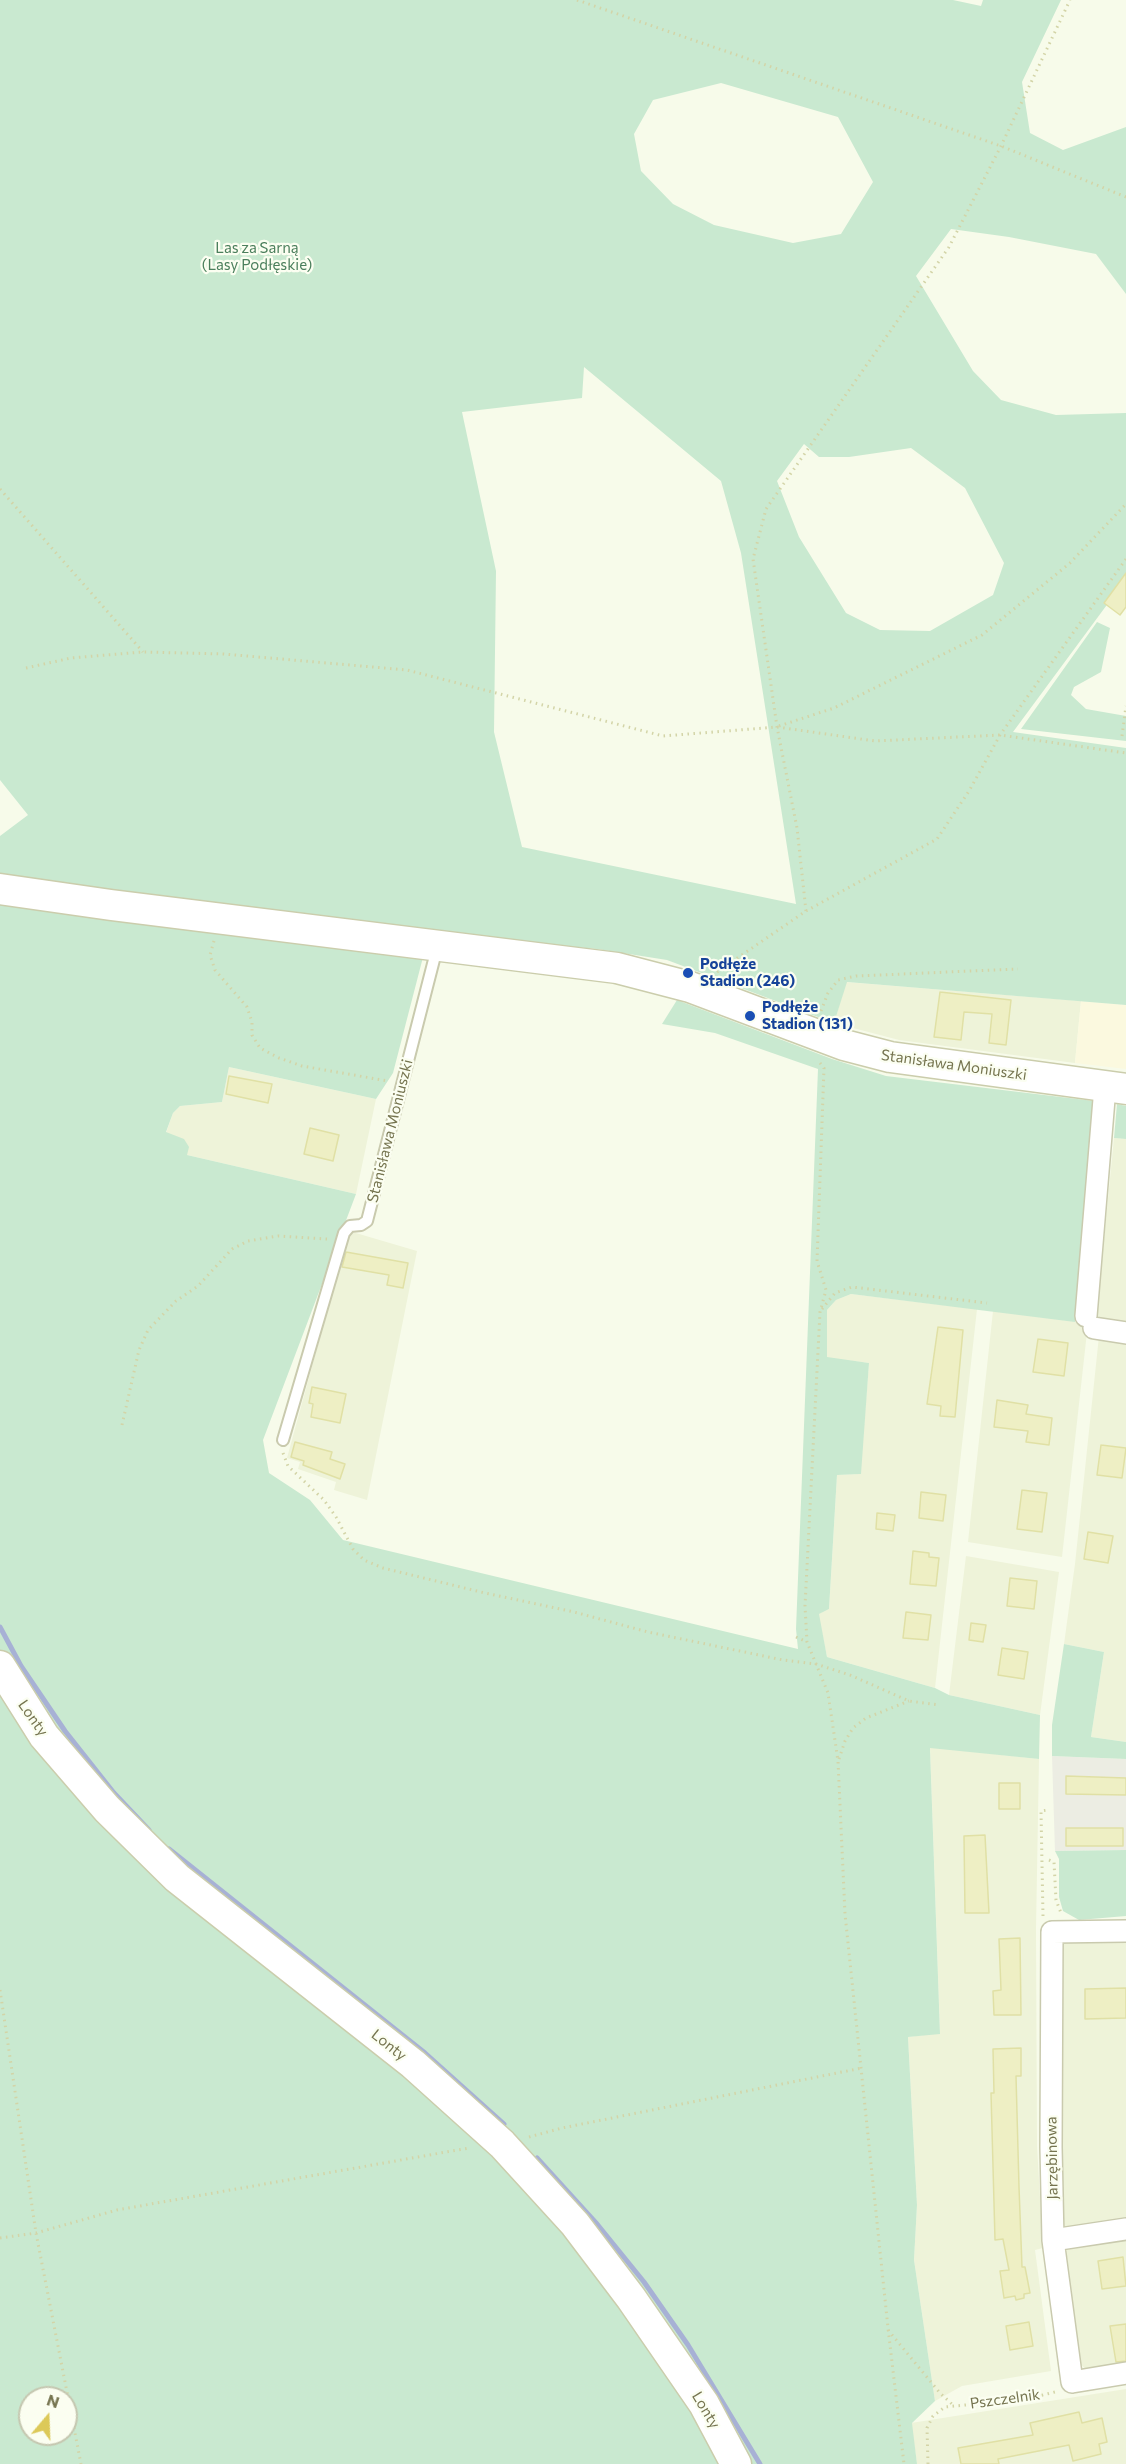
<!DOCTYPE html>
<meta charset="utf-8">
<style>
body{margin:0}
#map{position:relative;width:1126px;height:2464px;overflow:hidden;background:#f7fbea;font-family:Commissioner,sans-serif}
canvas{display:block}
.north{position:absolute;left:18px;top:2386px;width:60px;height:60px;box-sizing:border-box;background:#fbfef1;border:2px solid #c5c7b0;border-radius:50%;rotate:19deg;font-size:16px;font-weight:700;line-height:24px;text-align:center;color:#75744f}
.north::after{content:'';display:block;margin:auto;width:21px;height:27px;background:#dcc959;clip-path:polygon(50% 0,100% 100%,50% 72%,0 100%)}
</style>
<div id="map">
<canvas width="1126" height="2464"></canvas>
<div class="north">N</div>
</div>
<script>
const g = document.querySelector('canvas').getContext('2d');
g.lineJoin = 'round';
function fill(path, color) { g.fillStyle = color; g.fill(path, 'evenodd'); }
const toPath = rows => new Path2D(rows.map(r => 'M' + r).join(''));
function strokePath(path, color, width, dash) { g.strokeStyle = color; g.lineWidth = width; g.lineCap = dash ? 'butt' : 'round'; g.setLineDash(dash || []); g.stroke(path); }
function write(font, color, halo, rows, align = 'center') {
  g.font = font + ' Commissioner,sans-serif'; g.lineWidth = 4.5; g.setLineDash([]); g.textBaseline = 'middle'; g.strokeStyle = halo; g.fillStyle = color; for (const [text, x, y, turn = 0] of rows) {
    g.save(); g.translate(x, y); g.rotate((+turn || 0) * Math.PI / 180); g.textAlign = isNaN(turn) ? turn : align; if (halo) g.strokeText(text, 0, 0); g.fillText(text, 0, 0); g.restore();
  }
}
fill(toPath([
 [846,982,1081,1001,1075,1063,899,1040,834,1023],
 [229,1067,376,1099,356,1194,187,1155,166,1133,173,1113,180,1106,222,1102],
 [1114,1138,1126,1139,1126,1325,1096,1321],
 [349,1231,417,1251,367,1500,334,1490,336,1482,298,1469,300,1462,287,1458],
 [851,1294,977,1309,935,1688,827,1657,818,1614,829,1609,837,1475,860,1474,869,1363,826,1358,827,1310,836,1300],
 [993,1311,1088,1323,1062,1557,968,1542],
 [1099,1336,1126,1340,1126,1742,1091,1737,1104,1652,1064,1644,1075,1564],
 [966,1556,1059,1572,1040,1715,949,1695],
 [930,1747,1039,1759,1036,1929,1037,2146,1043,2248,1035,2250,1051,2371,962,2386,935,2401,914,2260,917,2205,908,2037,940,2033],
 [1126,1937,1126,2222,1067,2230,1061,2224,1060,1939],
 [1126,2239,1126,2363,1087,2370,1080,2364,1066,2248],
 [1126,2389,1126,2464,917,2464,911,2423]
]), '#eef3d9');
fill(toPath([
 [1081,1001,1126,1005,1126,1069,1075,1063]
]), '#fbf9df');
fill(toPath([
 [1052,1756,1126,1759,1126,1850,1055,1851]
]), '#ecede3');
fill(toPath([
 [0,0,953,0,981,6,983,0,1061,0,1022,82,1030,133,1063,150,1126,127,1126,294,1096,254,1009,237,951,229,916,276,973,371,1001,400,1056,415,1126,413,1126,579,1013,732,1126,748,1126,1005,847,982,834,1023,667,960,597,949,429,934,393,1073,376,1099,229,1067,222,1102,180,1106,173,1113,166,1132,184,1139,189,1147,187,1155,356,1194,263,1440,269,1473,310,1500,343,1540,798,1649,796,1629,818,1069,715,1033,662,1024,677,1000,832,1059,886,1076,1094,1101,1075,1322,851,1294,836,1300,827,1310,827,1357,869,1363,861,1474,837,1475,829,1609,819,1614,827,1657,935,1688,949,1695,1040,1715,1039,1759,930,1748,940,2034,908,2037,917,2205,914,2260,935,2401,912,2423,917,2464,0,2464,0,836,28,815,0,780],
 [721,83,838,117,873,182,841,234,793,243,714,225,673,204,641,171,634,134,653,100],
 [584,367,721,481,741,553,796,904,522,847,494,732,496,571,462,412,582,398],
 [804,444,819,457,849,457,911,448,965,488,1004,563,993,595,930,631,880,630,846,613,799,537,777,481],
 [30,2398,66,2398,66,2434,30,2434],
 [1097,622,1110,628,1101,672,1074,687,1071,695,1086,709,1126,716,1126,741,1021,729],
 [1117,1104,1126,1106,1126,1139,1114,1138],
 [1064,1644,1104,1652,1091,1737,1126,1742,1126,1759,1052,1756,1052,1725],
 [1126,1850,1126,1916,1079,1920,1063,1911,1059,1897,1059,1859,1055,1851]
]), '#c9e9d0');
strokePath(toPath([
 [0,1627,21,1666,65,1731,114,1793,149,1830],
 [169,1849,425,2053,504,2124],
 [537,2158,597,2224,644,2282,688,2345,760,2464]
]), '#a7b1d5', 5);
const building = toPath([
 [1126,573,1126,607,1120,615,1104,603,1126,573],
 [940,992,1011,1000,1006,1045,989,1043,992,1014,964,1012,961,1040,934,1037,940,992],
 [229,1076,272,1084,268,1103,226,1094,229,1076],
 [310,1128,339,1135,333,1161,304,1154,310,1128],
 [346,1252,408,1263,403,1288,387,1285,389,1275,342,1267,346,1252],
 [938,1327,963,1330,955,1417,940,1416,941,1406,927,1404,938,1327],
 [1038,1339,1068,1343,1064,1376,1033,1372,1038,1339],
 [312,1387,346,1394,340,1423,311,1417,313,1404,309,1403,312,1387],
 [997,1400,1028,1405,1026,1414,1052,1418,1049,1445,1026,1442,1028,1431,994,1427,997,1400],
 [295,1442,332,1452,330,1459,345,1464,340,1479,303,1465,304,1461,291,1457,295,1442],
 [1101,1445,1126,1448,1122,1478,1097,1475,1101,1445],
 [1022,1490,1047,1493,1042,1532,1017,1529,1022,1490],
 [921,1492,946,1495,943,1521,919,1518,921,1492],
 [877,1513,895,1515,893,1531,876,1529,877,1513],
 [1088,1532,1113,1536,1108,1563,1084,1559,1088,1532],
 [913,1551,929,1553,929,1557,939,1558,936,1586,910,1584,913,1551],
 [1010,1578,1037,1581,1034,1609,1007,1606,1010,1578],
 [906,1612,931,1615,928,1640,903,1638,906,1612],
 [971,1623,986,1625,983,1642,969,1640,971,1623],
 [1002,1648,1028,1652,1024,1679,998,1675,1002,1648],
 [1066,1776,1126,1778,1126,1795,1066,1794,1066,1776],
 [999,1783,1020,1783,1020,1809,999,1809,999,1783],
 [1066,1828,1123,1828,1123,1846,1066,1846,1066,1828],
 [985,1835,989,1913,965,1913,964,1836,985,1835],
 [1020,1938,1021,2015,994,2015,993,1991,1001,1990,999,1939,1020,1938],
 [1126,1988,1126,2018,1085,2019,1085,1989,1126,1988],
 [1021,2048,1021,2076,1016,2076,1019,2187,1022,2267,1025,2267,1030,2293,1024,2294,1024,2298,1016,2300,1015,2296,1004,2298,1000,2271,1009,2270,1003,2239,995,2240,991,2093,994,2093,993,2049,1021,2048],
 [1123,2257,1126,2286,1102,2289,1098,2261,1123,2257],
 [1029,2322,1033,2346,1010,2350,1006,2326,1029,2322],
 [1126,2324,1126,2361,1116,2362,1110,2326,1126,2324],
 [1079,2412,1082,2423,1102,2418,1107,2442,1099,2444,1101,2454,1073,2461,1069,2445,998,2459,999,2464,961,2464,958,2448,1033,2435,1030,2423,1079,2412]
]);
fill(building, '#eeefc4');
strokePath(building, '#e0e0a5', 1.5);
const lane = toPath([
 [283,1440,344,1233,350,1226,361,1225,367,1221,437,948]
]);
const street = toPath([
 [1086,1316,1105,1087],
 [1094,1328,1126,1333],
 [1126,1931,1052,1932,1051,2147,1053,2240,1072,2382,1126,2373],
 [1053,2240,1126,2229]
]);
const secondary = toPath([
 [0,889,111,905,617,968,690,987,844,1045,890,1057,1126,1089],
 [0,1666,44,1736,107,1809,177,1878,413,2064,502,2144,575,2224,631,2298,704,2404,736,2464]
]);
strokePath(lane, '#c9caae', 14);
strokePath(street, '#c9caae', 24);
strokePath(secondary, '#cbcdac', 33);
strokePath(toPath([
 [577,0,1001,146,1126,197],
 [0,489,143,652],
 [26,668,71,658,143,652,224,654,407,670,663,736,777,727,875,741,1000,735,1126,753],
 [779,726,834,708,982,635,1070,563,1126,504],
 [1122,736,1126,706],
 [806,911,797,828,777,727,753,559,766,509,949,247,1001,146,1070,0],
 [214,941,210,955,215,970,247,1007,252,1022,252,1035,260,1048,279,1058,302,1066,388,1081],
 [717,972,806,911,937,839,969,791,1000,735,1126,559],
 [821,1011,828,993,838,980,856,976,1018,969],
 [820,1063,824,1068,817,1261,826,1290,820,1312,805,1606,807,1642,828,1693,838,1761,845,1914,888,2328,904,2464],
 [822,1309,835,1293,852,1287,987,1303],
 [122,1425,139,1350,148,1330,176,1301,198,1286,232,1249,248,1241,278,1236,327,1239],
 [283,1453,288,1466,324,1500,336,1517,353,1549,364,1560,383,1568,485,1593,574,1612,648,1632,783,1660,816,1664,850,1675,909,1701,940,1705],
 [796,1637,807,1642],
 [839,1759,845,1741,853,1728,866,1718,909,1701],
 [1049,1860,1054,1862,1056,1900,1061,1913],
 [1043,1916,1041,1811,1048,1810],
 [0,1990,36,2233,81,2464],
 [529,2137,562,2128,862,2068],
 [0,2238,36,2233,117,2210,469,2148],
 [888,2330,940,2393,954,2406],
 [928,2464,927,2428,933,2416,945,2407,1026,2399,1055,2392]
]), '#d3d4a7', 3, [1.5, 4.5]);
strokePath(lane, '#fff', 10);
strokePath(street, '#fff', 21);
strokePath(secondary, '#fff', 30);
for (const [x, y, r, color] of [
 [688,973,6,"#1a4fb4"],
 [750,1016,6,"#1a4fb4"]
]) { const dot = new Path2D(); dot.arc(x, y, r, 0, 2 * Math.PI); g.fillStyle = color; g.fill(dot); strokePath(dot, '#fbfef1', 2); }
write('15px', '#4b7f5c', '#fbfef1', [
 ["Las za Sarną",257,248],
 ["(Lasy Podłęskie)",257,265]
]);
write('bold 15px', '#164399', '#fbfef1', [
 ["Podłęże",700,964],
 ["Stadion (246)",700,981],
 ["Podłęże",762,1007],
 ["Stadion (131)",762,1024]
], 'left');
write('15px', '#75744f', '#fbfef1', [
 ["Stanisława Moniuszki",954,1065,8],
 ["Stanisława Moniuszki",390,1131,-76],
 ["Lonty",33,1718,55],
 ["Lonty",389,2045,38],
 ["Jarzębinowa",1052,2158,-91],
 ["Pszczelnik",1005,2399,-8],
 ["Lonty",706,2410,59]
]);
</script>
